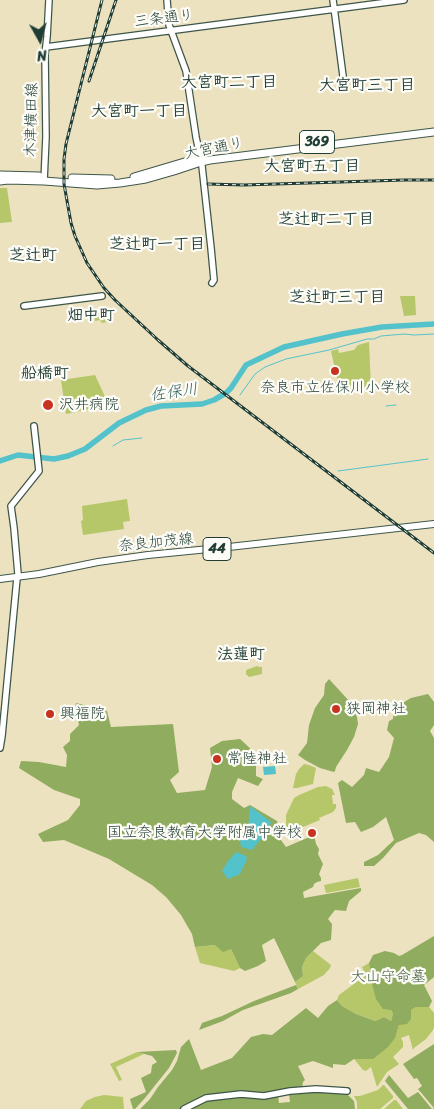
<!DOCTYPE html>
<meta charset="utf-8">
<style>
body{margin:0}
#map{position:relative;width:434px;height:1109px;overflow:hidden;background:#ece2c0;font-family:Sriracha,sans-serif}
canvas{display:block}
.north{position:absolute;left:15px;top:15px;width:50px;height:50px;-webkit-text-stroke:4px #fdfcf7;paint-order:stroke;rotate:173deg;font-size:14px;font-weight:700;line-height:20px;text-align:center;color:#1f3d34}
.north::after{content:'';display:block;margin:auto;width:18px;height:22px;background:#1f3d34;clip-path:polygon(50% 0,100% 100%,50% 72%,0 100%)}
</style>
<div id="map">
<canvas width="434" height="1109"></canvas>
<div class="north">N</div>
</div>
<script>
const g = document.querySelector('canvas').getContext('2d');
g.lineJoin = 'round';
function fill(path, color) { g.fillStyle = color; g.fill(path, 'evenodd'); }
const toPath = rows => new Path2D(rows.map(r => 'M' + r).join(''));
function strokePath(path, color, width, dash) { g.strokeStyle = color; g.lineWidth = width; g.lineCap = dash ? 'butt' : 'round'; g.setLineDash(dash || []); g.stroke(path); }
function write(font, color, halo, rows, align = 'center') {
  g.font = font + ' Sriracha,"Klee One",sans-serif'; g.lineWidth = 4.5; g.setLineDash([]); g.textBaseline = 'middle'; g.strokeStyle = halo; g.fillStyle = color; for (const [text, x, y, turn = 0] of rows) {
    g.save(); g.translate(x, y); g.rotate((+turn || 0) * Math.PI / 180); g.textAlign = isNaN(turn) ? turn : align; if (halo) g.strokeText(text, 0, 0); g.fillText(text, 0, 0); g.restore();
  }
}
fill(toPath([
 [0,188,7,188,12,222,0,223],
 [400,296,415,296,416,315,404,316],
 [103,312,107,322,102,323,100,320,95,321,94,313],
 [369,342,371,387,335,393,333,383,338,382,331,351,338,349,339,353,354,350,358,345],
 [95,375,109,405,66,414,61,380],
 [127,499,130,521,123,522,124,529,83,535,81,521,83,520,82,506],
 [257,666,259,667,262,667,262,674,249,677,246,674,246,670],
 [304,764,309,765,316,768,313,784,297,788,293,788,296,774,299,769],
 [326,786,332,789,335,795,332,795,333,804,336,804,336,808,333,812,319,818,320,820,286,834,286,815,294,798,299,795,318,787],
 [358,878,360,887,326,893,324,885],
 [215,945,231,949,240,968,234,971,200,963,195,947],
 [313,951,331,965,330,968,324,975,298,989,295,982,303,976,302,967,306,958],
 [369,963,371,980,391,1010,393,1014,391,1021,384,1017,375,1021,356,1014,342,1006,337,1000,339,995,366,975,362,967],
 [416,1007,429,1007,434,1013,434,1027,433,1030,426,1039,414,1048,413,1050,409,1035,401,1038,403,1042,403,1047,393,1057,399,1064,387,1072,377,1087,371,1067,366,1071,363,1070,354,1059,373,1058,397,1032,399,1024,411,1019,411,1010],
 [137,1052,144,1054,116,1067,122,1080,119,1081,110,1064],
 [383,1085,384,1085,393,1096,393,1098,380,1109,357,1109,357,1102,354,1096,360,1096,378,1090],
 [104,1095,123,1097,124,1109,80,1109,86,1101,95,1097],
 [394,1100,396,1100,403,1109,384,1109]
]), '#b6c76a');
fill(toPath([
 [329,679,351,703,357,717,358,724,354,737,347,750,336,767,335,771,334,772,320,768,305,760,298,755,307,743,309,725,315,708,324,695,325,684],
 [428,694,434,702,434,725,430,731,434,738,434,842,426,835,419,833,396,843,383,858,374,866,364,866,364,862,378,855,394,840,386,817,373,827,361,832,355,822,346,823,338,783,342,780,352,787,364,775,366,768,379,772,389,757,394,738,387,730,389,721,393,719,394,708,411,698],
 [76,703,107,711,111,727,173,724,179,772,170,780,177,793,205,790,212,767,210,748,222,741,240,739,253,751,256,758,256,776,263,779,258,786,238,778,232,792,232,799,244,808,250,805,277,821,281,840,286,847,314,835,316,844,319,849,318,854,323,864,319,874,321,878,321,881,317,882,314,884,313,887,303,892,304,898,361,888,361,891,349,901,346,911,335,910,328,919,332,924,331,940,321,943,306,958,302,967,303,976,295,982,274,938,262,945,266,961,258,966,245,971,240,968,231,949,223,952,215,945,195,947,192,934,181,915,166,897,152,885,109,859,64,840,43,842,38,834,68,820,80,805,80,799,54,790,19,768,21,761,39,762,66,767,67,755,63,747,70,741,70,734,79,725,75,707],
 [434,936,434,977,424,985,432,1001,429,1007,416,1007,411,1010,411,1019,407,1024,399,1025,395,1038,388,1047,373,1059,354,1059,345,1065,333,1064,333,1068,313,1061,298,1066,305,1080,303,1082,302,1089,267,1094,205,1097,181,1109,140,1109,150,1099,158,1087,172,1070,177,1061,181,1047,189,1039,201,1070,232,1058,251,1037,263,1034,272,1035,306,1008,318,1018,328,1006,337,1000,342,1006,356,1014,375,1021,384,1017,391,1021,393,1014,391,1010,383,1009,376,999,371,980,369,963,373,955,385,951,394,953,399,956,402,955],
 [296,985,298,989,291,993,243,1010,223,1021,199,1030,202,1023,222,1016,254,1001],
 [434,1044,434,1109,432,1109,434,1108,418,1089,422,1086,417,1078,414,1079,403,1064],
 [176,1050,177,1053,169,1068,145,1098,135,1109,133,1109,130,1099,146,1092,141,1078,151,1073,152,1065,157,1062,152,1056,137,1052],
 [389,1075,408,1098,418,1092,432,1109,408,1109,385,1081],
 [318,1092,347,1094,354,1101,355,1109,190,1109,208,1101,247,1096,259,1098,278,1096,279,1103,290,1102,289,1094]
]), '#90ac5e');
fill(toPath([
 [275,766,276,774,264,775,263,767],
 [250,806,271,822,269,829,252,850,241,847,240,840,248,831],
 [236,852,246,856,247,859,240,874,228,879,222,871,228,861]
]), '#54c2cb');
strokePath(toPath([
 [240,395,255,374,265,367,286,359,329,350,367,339,374,339,381,336,404,334,414,335,434,334],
 [386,406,396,405],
 [113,446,123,440,142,438],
 [338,471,428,459]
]), '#54c2cb', 1);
strokePath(toPath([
 [0,461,18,455,54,459,68,456,85,449,119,423,146,410,161,406,202,404,214,400,226,393,231,388,246,365,284,347,342,334,382,327,434,324]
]), '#54c2cb', 5.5);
const secondary = toPath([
 [167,0,169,25,186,71,196,137,202,166,211,248,214,280,212,283],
 [333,0,343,76],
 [46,47,404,0],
 [44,181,46,137,45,54,47,37,49,0],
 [24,306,102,296],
 [0,748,2,736,17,578,18,574,14,528,11,506,39,471,34,426],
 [184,1109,206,1098,241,1094,264,1096,290,1091,316,1089,347,1091]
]);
const primary = toPath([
 [0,579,39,574,98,562,148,555,229,547,434,524]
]);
const highway = toPath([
 [0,175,39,176],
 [134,177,198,158],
 [72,178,111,179],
 [0,181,8,180,44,181,97,185,120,183,146,179,174,171,201,162,210,160,434,132]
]);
strokePath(secondary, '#3e5649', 8);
strokePath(primary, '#3e5649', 8);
strokePath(highway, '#3e5649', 9);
strokePath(secondary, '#fff', 5.5);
strokePath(primary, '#fff', 6);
strokePath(highway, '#fff', 7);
const rail = toPath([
 [102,0,66,144,64,159,64,184,71,223,75,236,87,263,104,288,115,300,158,340,188,366,434,553],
 [89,81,116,0],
 [208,184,244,185,404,180,434,180]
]);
strokePath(rail, '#1f3d34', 3);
strokePath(rail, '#fdfcf7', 1, [4]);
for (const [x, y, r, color] of [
 [335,371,5,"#c8321e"],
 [48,405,6,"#c8321e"],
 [336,709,5,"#c8321e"],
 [50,714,5,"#c8321e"],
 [217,759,5,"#c8321e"],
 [312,833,5,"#c8321e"]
]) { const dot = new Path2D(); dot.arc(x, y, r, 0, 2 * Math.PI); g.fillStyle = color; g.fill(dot); strokePath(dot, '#fdfcf7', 2); }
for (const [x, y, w] of [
 [317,142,35],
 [217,549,28]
]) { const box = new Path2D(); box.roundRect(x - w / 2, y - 11.5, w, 23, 4); g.fillStyle = '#fdfcf7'; g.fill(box); strokePath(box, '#1f3d34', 1); }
write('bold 14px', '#1f3d34', null, [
 ["369",317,142],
 ["44",217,549]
]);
write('15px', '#1f3d34', '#fdfcf7', [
 ["三条通り",164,19,-7],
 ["木津横田線",32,120,-89],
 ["大宮通り",214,149,-11],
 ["奈良加茂線",156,543,-6]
]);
write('15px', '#1f3d34', '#fdfcf7', [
 ["奈良市立佐保川小学校",335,388,"center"],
 ["沢井病院",59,405],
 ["狭岡神社",346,709],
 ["興福院",60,714],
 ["常陸神社",227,759],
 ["国立奈良教育大学附属中学校",302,833,"right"]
], 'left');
write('15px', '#456042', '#fdfcf7', [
 ["大山守命墓",388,977]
]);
write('bold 16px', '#1f3d34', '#fdfcf7', [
 ["大宮町二丁目",229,83],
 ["大宮町三丁目",367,86],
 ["大宮町一丁目",139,112],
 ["大宮町五丁目",312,167],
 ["芝辻町二丁目",326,220],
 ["芝辻町一丁目",157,245],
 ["芝辻町",33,256],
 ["芝辻町三丁目",337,298],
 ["畑中町",91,316],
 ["船橋町",45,374],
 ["法蓮町",241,655]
]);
write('italic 16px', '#2c5e5a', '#fdfcf7', [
 ["佐保川",174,393,-8]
]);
</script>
